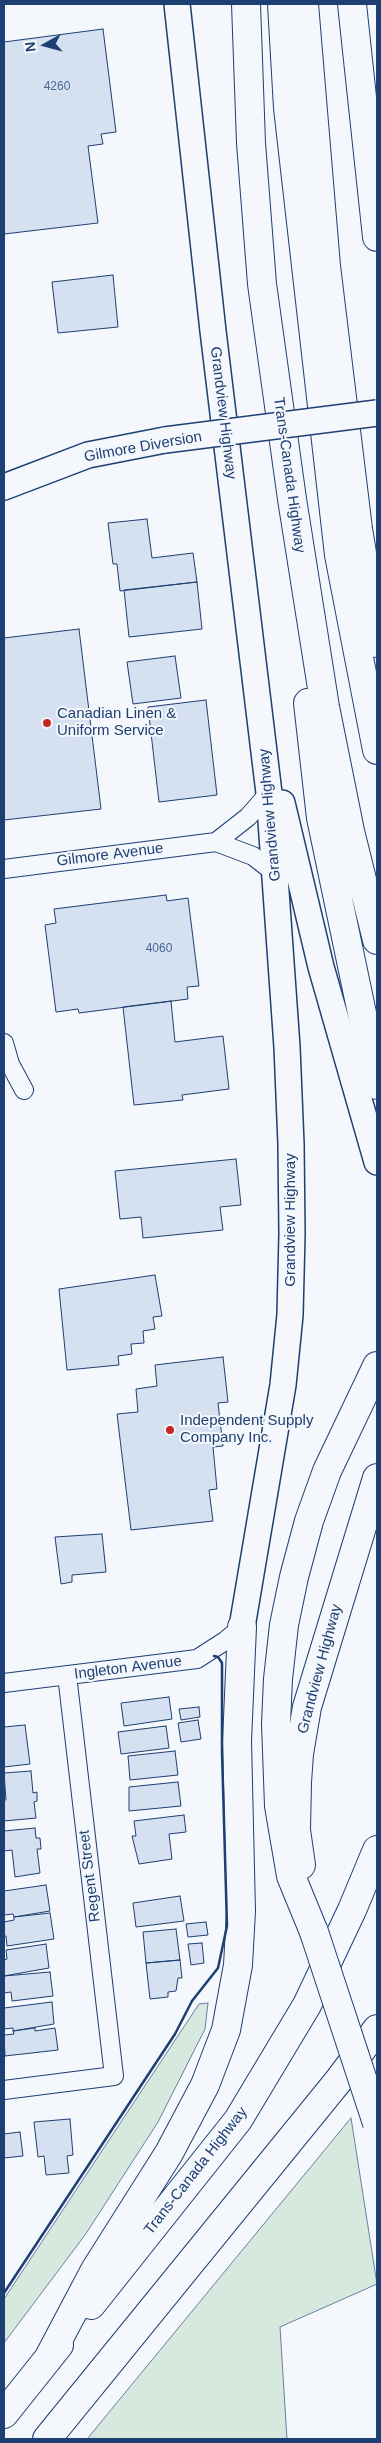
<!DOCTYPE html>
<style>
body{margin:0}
#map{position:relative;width:381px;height:2443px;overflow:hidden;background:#f4f7fb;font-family:Helvetica,sans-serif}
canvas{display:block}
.frame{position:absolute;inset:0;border:5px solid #1d3f73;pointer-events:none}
.north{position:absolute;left:20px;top:20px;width:50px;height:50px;-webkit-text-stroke:4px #f4f7fb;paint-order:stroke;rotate:263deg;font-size:14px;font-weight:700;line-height:20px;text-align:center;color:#1d3f73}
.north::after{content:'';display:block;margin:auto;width:18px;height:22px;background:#1d3f73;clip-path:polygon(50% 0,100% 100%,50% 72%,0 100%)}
</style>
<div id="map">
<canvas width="381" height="2443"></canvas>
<div class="frame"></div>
<div class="north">N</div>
</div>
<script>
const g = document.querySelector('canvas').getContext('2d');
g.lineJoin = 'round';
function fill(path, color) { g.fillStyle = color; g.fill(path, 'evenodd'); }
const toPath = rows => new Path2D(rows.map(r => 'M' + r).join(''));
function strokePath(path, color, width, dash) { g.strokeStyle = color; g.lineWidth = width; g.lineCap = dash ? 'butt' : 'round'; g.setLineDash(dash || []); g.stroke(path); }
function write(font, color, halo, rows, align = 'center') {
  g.font = font + ' Helvetica,sans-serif'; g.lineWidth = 4; g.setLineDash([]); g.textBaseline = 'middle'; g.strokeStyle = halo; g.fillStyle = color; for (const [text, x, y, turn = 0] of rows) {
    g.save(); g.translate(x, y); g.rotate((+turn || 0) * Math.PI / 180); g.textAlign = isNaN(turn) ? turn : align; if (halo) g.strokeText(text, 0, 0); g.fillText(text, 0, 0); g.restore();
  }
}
const green = toPath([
 [208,2003,205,2029,158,2122,85,2235,4,2343,4,2299,199,2004,208,2003],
 [351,2118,377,2284,280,2327,287,2439,87,2439,351,2118]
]);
fill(green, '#d7e8df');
strokePath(green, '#687fa3', 1);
const building = toPath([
 [103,29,116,132,101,134,103,144,88,146,98,223,4,234,4,42,103,29],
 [113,275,118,327,58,333,52,282,113,275],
 [147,519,152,558,193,553,197,582,120,591,117,564,113,564,108,523,147,519],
 [197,582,202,629,129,637,124,590,197,582],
 [79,629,101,809,4,820,4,638,79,629],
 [175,656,181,698,133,704,127,662,175,656],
 [206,700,217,795,159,802,148,707,206,700],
 [166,895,167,901,188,898,199,986,187,987,188,999,79,1013,78,1009,56,1012,45,925,56,923,54,909,166,895],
 [171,1001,175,1042,223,1036,229,1089,182,1095,183,1100,134,1105,123,1007,171,1001],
 [236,1159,241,1205,220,1207,223,1230,143,1238,141,1217,120,1219,115,1171,236,1159],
 [155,1275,162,1316,153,1317,155,1329,143,1331,144,1343,131,1344,132,1354,118,1356,119,1365,67,1370,59,1289,155,1275],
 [223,1357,228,1402,218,1403,223,1446,213,1447,217,1489,209,1490,213,1521,131,1530,117,1414,138,1412,136,1389,157,1386,155,1365,223,1357],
 [102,1534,106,1572,72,1575,72,1582,61,1584,55,1537,102,1534],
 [169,1697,172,1719,124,1726,121,1703,169,1697],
 [199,1707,200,1717,181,1720,179,1709,199,1707],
 [198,1720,201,1739,181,1742,178,1723,198,1720],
 [25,1725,30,1764,4,1767,4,1727,25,1725],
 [166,1726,169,1748,121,1754,118,1732,166,1726],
 [175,1751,178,1775,130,1780,128,1756,175,1751],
 [31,1771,33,1793,37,1792,37,1801,34,1802,36,1818,4,1821,4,1800,6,1800,4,1773,31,1771],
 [178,1782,181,1806,129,1811,129,1787,178,1782],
 [184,1815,186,1832,169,1834,172,1859,139,1864,132,1836,136,1836,134,1821,184,1815],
 [35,1828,36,1838,40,1838,41,1849,37,1849,40,1873,15,1877,12,1850,4,1851,4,1831,35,1828],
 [46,1885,50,1911,14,1917,13,1914,4,1915,4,1891,46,1885],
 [180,1896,184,1921,136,1927,133,1903,180,1896],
 [50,1913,54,1939,7,1946,6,1936,4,1936,4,1922,14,1920,14,1917,50,1913],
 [206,1922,208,1935,188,1937,186,1924,206,1922],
 [176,1929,180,1960,146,1963,143,1932,176,1929],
 [202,1943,204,1963,191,1965,188,1944,202,1943],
 [46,1944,49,1968,4,1976,4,1960,7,1959,6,1950,46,1944],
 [180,1960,182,1978,178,1978,176,1991,168,1992,168,1997,150,1999,146,1963,180,1960],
 [50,1972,53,1996,12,2001,11,1992,4,1993,4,1976,50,1972],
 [52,2002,54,2024,13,2031,13,2028,4,2029,4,2008,52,2002],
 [35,2028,35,2031,55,2028,58,2050,5,2056,4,2035,14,2034,13,2031,35,2028],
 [70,2119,73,2155,67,2156,69,2173,46,2175,44,2156,38,2157,34,2122,70,2119],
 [20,2132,23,2156,4,2158,4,2134,20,2132]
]);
fill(building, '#d5e0f0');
strokePath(building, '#1d3f73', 1);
const street = toPath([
 [216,842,248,817,269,793],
 [4,869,216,842,253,856,275,873],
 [4,1043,10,1064,24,1090],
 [4,1683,197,1659,225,1641,242,1627],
 [4,2090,114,2076,67,1675]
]);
const secondary = toPath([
 [177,4,213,331,269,793,287,1047,291,1144,292,1234,290,1315,283,1385,242,1627],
 [4,487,88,455,165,440],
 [282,803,321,967,377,1162]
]);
const primary = toPath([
 [301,1865,296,1830,297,1782,299,1754,307,1707,377,1478]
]);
const highway = toPath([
 [246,4,251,143,262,284,292,499,325,707,350,831,377,940],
 [282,4,288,108,339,555,377,750],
 [304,4,326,266,358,529,377,643],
 [352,4,377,237],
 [308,703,321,818,377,1085],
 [314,1932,291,1876,279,1806,276,1724,278,1679,284,1625,294,1577,309,1521,327,1471,377,1366],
 [91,2305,238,2120,307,2005,352,1910,377,1850],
 [48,2359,95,2270,169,2153,205,2085,226,2030,238,1965,241,1911,237,1741,242,1627],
 [4,2414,59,2345],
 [47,2439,339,2080,377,2029]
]);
strokePath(street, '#1d3f73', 20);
strokePath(secondary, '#1d3f73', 28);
strokePath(primary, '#1d3f73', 30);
strokePath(highway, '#1d3f73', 30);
strokePath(street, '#f4f7fb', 18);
strokePath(secondary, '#f4f7fb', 25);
strokePath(primary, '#f4f7fb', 28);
strokePath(highway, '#f4f7fb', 28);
const secondaryBridge = toPath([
 [165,440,377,413]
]);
const primaryBridge = toPath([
 [314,1932,377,2123]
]);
strokePath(secondaryBridge, '#1d3f73', 28, []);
strokePath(primaryBridge, '#1d3f73', 30, []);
strokePath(secondaryBridge, '#f4f7fb', 25);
strokePath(primaryBridge, '#f4f7fb', 28);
strokePath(toPath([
 [4,2293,175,2034,192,2001,218,1968,227,1926,222,1752,222,1663,218,1657,214,1656]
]), '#1d3f73', 2.5);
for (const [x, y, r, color] of [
 [47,723,5,"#c62828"],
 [170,1430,5,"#c62828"]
]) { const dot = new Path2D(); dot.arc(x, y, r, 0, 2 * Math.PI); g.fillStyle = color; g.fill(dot); strokePath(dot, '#f4f7fb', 2); }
write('12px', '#4b6792', null, [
 ["4260",57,87],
 ["4060",159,949]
]);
write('15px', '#1d3f73', '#f4f7fb', [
 ["Grandview Highway",223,413,83],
 ["Gilmore Diversion",143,447,-10],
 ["Trans-Canada Highway",289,475,82],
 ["Grandview Highway",270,815,-95],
 ["Gilmore Avenue",110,855,-7],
 ["Grandview Highway",291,1220,-90],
 ["Ingleton Avenue",128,1668,-7],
 ["Grandview Highway",320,1669,-75],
 ["Regent Street",90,1876,-97],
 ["Trans-Canada Highway",196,2171,-52]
]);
write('15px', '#1d3f73', '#f4f7fb', [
 ["Canadian Linen &",57,714],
 ["Uniform Service",57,731],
 ["Independent Supply",180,1421],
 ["Company Inc.",180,1438]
], 'left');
</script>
